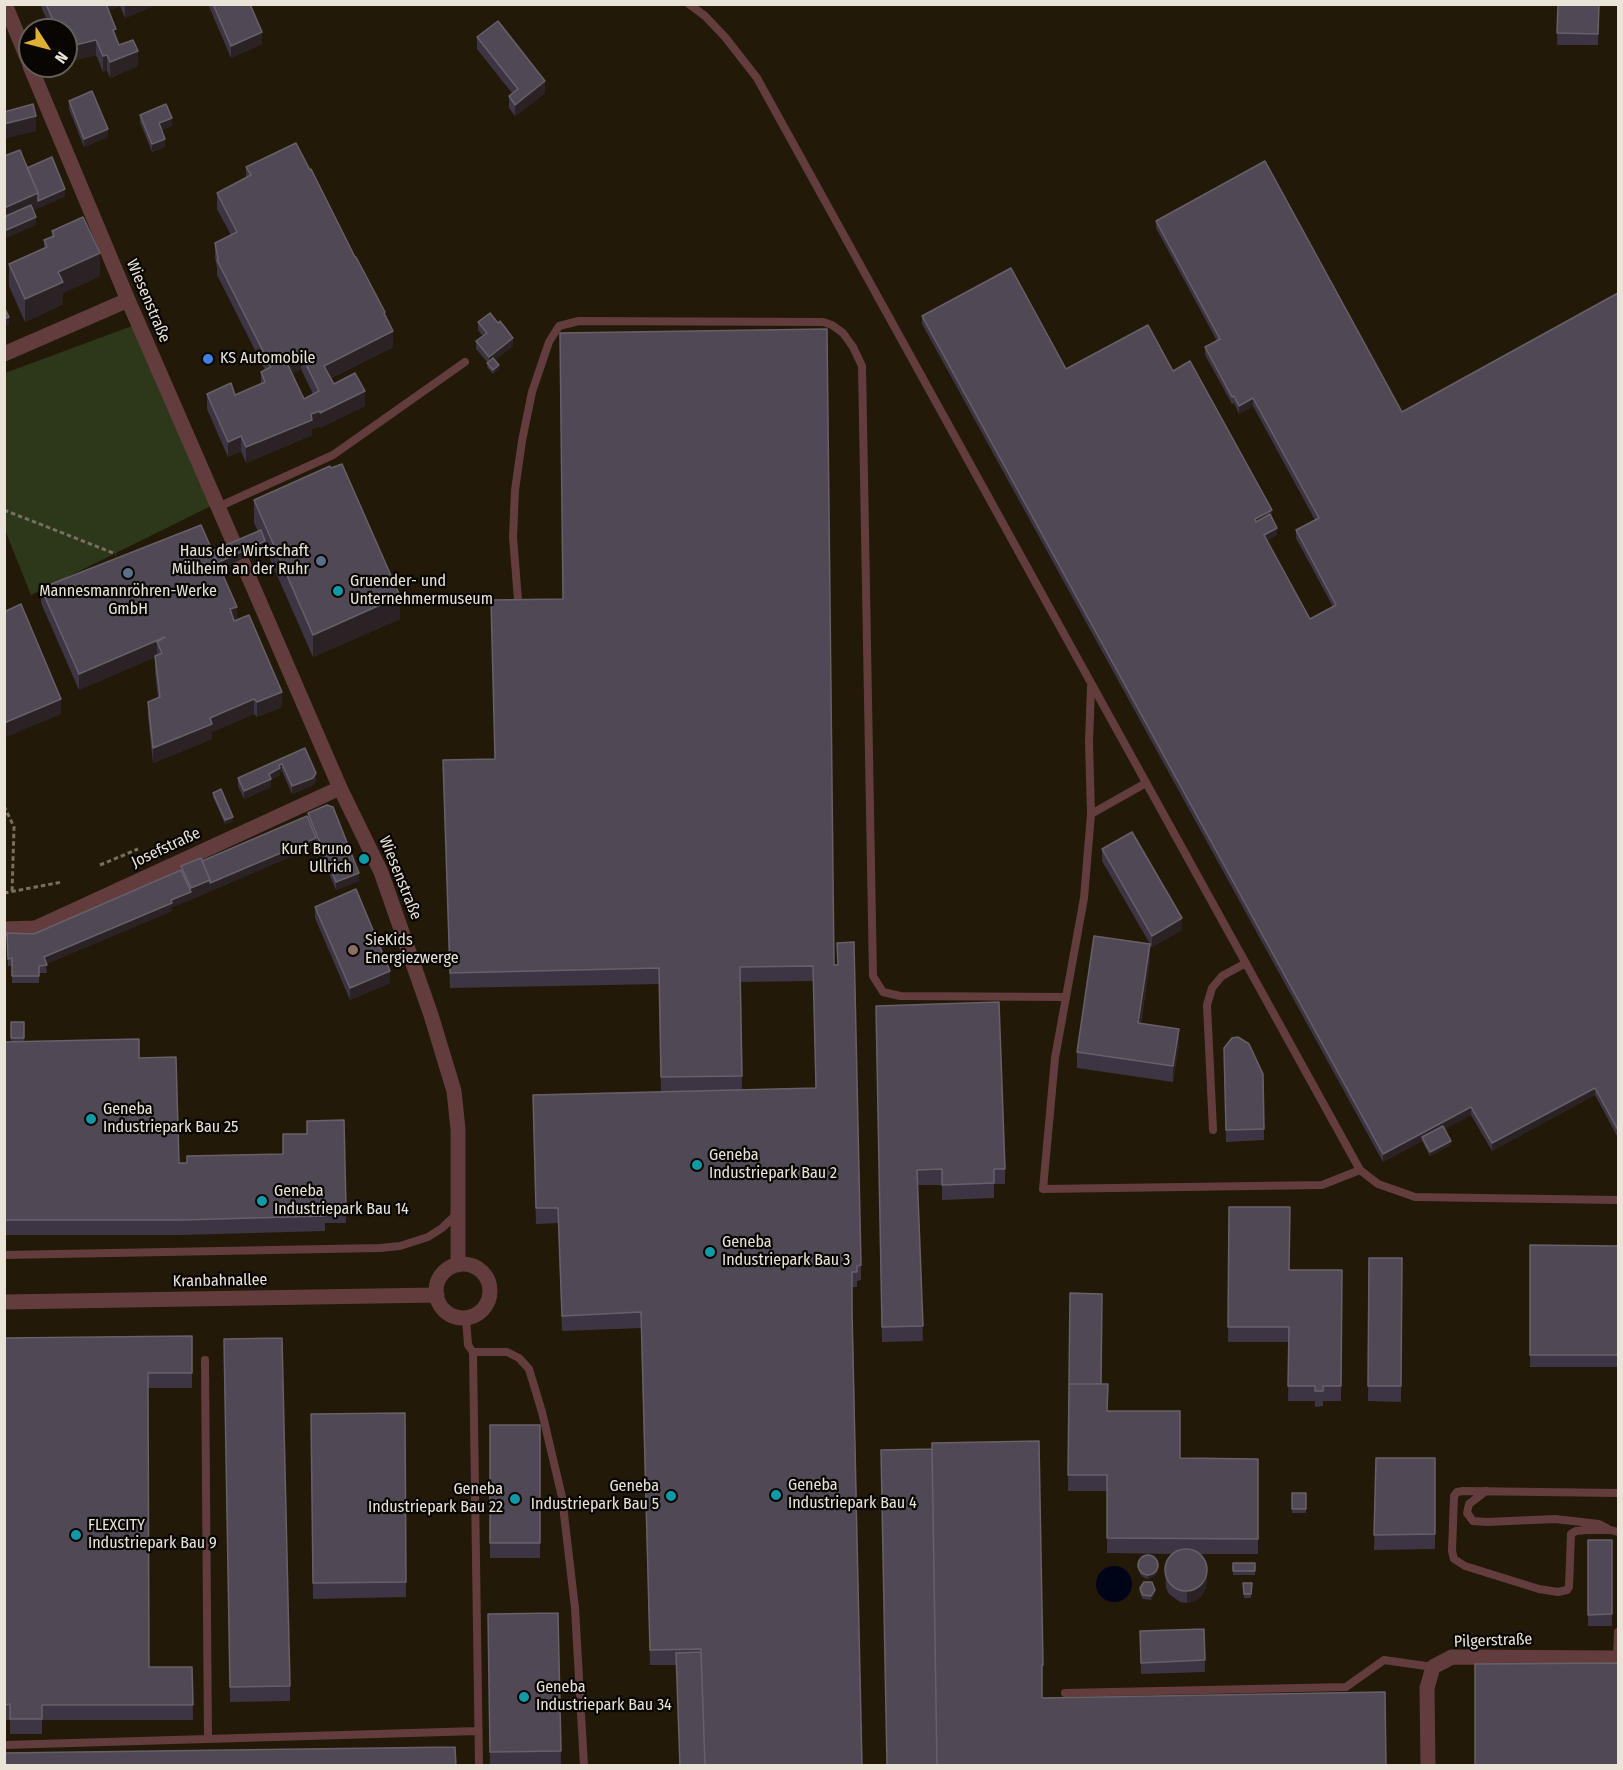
<!DOCTYPE html>
<meta charset="utf-8">
<style>
body{margin:0}
#map{position:relative;width:1623px;height:1770px;overflow:hidden;background:#221908;font-family:"Fira Sans Condensed",sans-serif}
canvas{display:block}
.frame{position:absolute;inset:0;border:6px solid #eae3d8;pointer-events:none}
.north{position:absolute;left:18px;top:18px;width:60px;height:60px;box-sizing:border-box;background:#080502;border:2px solid #625e58;border-radius:50%;rotate:126deg;font-size:16px;font-weight:700;line-height:24px;text-align:center;color:#eae3d8}
.north::after{content:'';display:block;margin:auto;width:21px;height:27px;background:#e0b034;clip-path:polygon(50% 0,100% 100%,50% 72%,0 100%)}
</style>
<div id="map">
<canvas width="1623" height="1770"></canvas>
<div class="frame"></div>
<div class="north">N</div>
</div>
<script>
const g = document.querySelector('canvas').getContext('2d');
g.lineJoin = 'round';
function fill(path, color) { g.fillStyle = color; g.fill(path, 'evenodd'); }
const toPath = rows => new Path2D(rows.map(r => 'M' + r).join(''));
function strokePath(path, color, width, dash) { g.strokeStyle = color; g.lineWidth = width; g.lineCap = dash ? 'butt' : 'round'; g.setLineDash(dash || []); g.stroke(path); }
function write(font, color, halo, rows, align = 'center') {
  g.font = font + ' "Fira Sans Condensed",sans-serif'; g.lineWidth = 4.5; g.setLineDash([]); g.textBaseline = 'middle'; g.strokeStyle = halo; g.fillStyle = color; for (const [text, x, y, turn = 0] of rows) {
    g.save(); g.translate(x, y); g.rotate((+turn || 0) * Math.PI / 180); g.textAlign = isNaN(turn) ? turn : align; if (halo) g.strokeText(text, 0, 0); g.fillText(text, 0, 0); g.restore();
  }
}
fill(toPath([
 [132,326,213,505,31,595,5,530,5,373]
]), '#2c3819');
fill(toPath([
 '1096 1584a18 18 0 1 1 36 0a18 18 0 1 1-36 0Z'
]), '#000419');
strokePath(toPath([
 [4,510,116,554],
 [4,806,14,827,12,893],
 [100,865,138,849],
 [4,893,62,882]
]), '#776f60', 3, [4.5, 3]);
strokePath(toPath([
 [689,4,705,16,725,37,757,78,1360,1170,1378,1184,1415,1197,1618,1200],
 [218,507,333,455,465,362],
 [518,600,513,537,515,490,522,441,532,392,549,342,559,326,579,321,823,322,832,325,843,333,853,347,862,366,873,976,883,992,900,996,1066,997],
 [1091,687,1089,742,1091,814,1084,898,1055,1058,1043,1189,1322,1185,1360,1170],
 [1091,814,1146,783],
 [1213,1130,1207,1005,1212,988,1222,976,1246,963],
 [4,1255,380,1248,400,1246,428,1237,442,1228,457,1214],
 [466,1318,468,1345,473,1352,479,1766],
 [473,1352,507,1352,519,1358,529,1369,542,1412,562,1497,575,1608,584,1766],
 [205,1360,208,1739],
 [1486,1491,1469,1504,1467,1513,1473,1521,1487,1522,1555,1519,1599,1524,1607,1528],
 [1618,1493,1463,1491,1457,1492,1454,1496,1452,1551,1454,1559,1465,1566,1539,1589,1558,1592,1567,1590,1569,1587,1571,1534,1576,1531,1586,1530,1611,1530,1618,1532],
 [1617,1658,1618,1632],
 [1065,1693,1346,1687,1384,1660,1433,1667],
 [4,1745,478,1731]
]), '#633d3d', 8);
strokePath(toPath([
 [5,4,30,65],
 [30,66,128,300,236,548],
 [4,354,128,300],
 [241,559,340,788,381,872,431,1015,454,1091,458,1129,458,1265],
 [4,929,35,928,44,924,340,788],
 '436 1291a27 27 0 1 1 54 0a27 27 0 1 1-54 0Z',
 [4,1302,437,1295],
 [1428,1766,1427,1688,1433,1667,1452,1657,1618,1658]
]), '#633d3d', 15);
fill(toPath([
 [40,4,158,4,125,18,120,6,108,11,116,38,119,45,138,66,110,78,107,70,103,72,96,55,67,62,66,59,66,30,51,30],
 [208,4,250,4,262,44,231,58],
 [1558,4,1599,4,1598,45,1557,45],
 [477,37,545,93,515,116,509,108,509,96,512,93,477,49],
 [69,101,108,137,84,147,69,109],
 [140,115,172,126,162,130,165,147,152,152,140,122],
 [246,167,355,257,385,316,393,347,331,378,334,384,365,406,320,428,320,426,312,429,312,435,246,463,241,451,228,457,207,409,207,394,235,395,261,384,261,372,265,370,217,275,217,268,215,258,215,243,231,235,217,209,217,193,246,178],
 [301,369,313,394,304,399,292,373],
 [1156,221,1402,412,1618,293,1618,1138,1595,1095,1492,1151,1471,1115,1444,1129,1451,1145,1430,1156,1422,1141,1383,1162,922,324,922,316,1066,369,1173,371,1272,517,1277,535,1267,541,1310,619,1333,607,1296,538,1296,530,1315,520,1253,406,1239,414,1234,403,1232,404,1205,355,1205,347,1217,341,1156,228],
 [52,231,100,276,63,293,63,304,25,322,9,286,9,264,44,248,44,240,52,237],
 [478,322,513,346,495,360,499,369,493,374,487,367,488,363,476,349,476,341,483,336,478,330],
 [254,500,400,619,313,657,265,548,220,569,237,620,282,707,257,717,254,714,212,732,212,739,153,763,148,717,148,702,158,698,155,672,155,657,79,690,41,603,41,588,212,551,258,531,254,523],
 [305,748,316,781,313,785,292,794,282,771,280,772,280,775,271,780,271,787,244,799,238,786,238,778],
 [443,760,834,965,861,1265,861,1280,857,1281,857,1287,852,1287,862,1766,676,1665,650,1665,641,1328,562,1331,558,1223,536,1224,533,1110,661,1092,659,984,450,988],
 [813,981,816,1088,742,1090,741,982],
 [213,793,233,821,225,824,213,797],
 [308,813,359,881,336,890,316,843,316,846,172,907,172,911,46,964,47,973,39,973,39,983,12,983,12,966,8,966,7,941,34,934,181,870,181,866,202,861,308,817],
 [1102,849,1182,930,1152,947,1150,945,1150,960,1141,1024,1179,1045,1173,1082,1077,1068,1077,1052,1150,944,1102,861],
 [315,907,390,983,350,1000,315,918],
 [876,1006,1005,1169,1005,1184,994,1184,994,1198,942,1200,942,1185,918,1185,923,1341,882,1342],
 [11,1022,24,1022,24,1042,139,1058,179,1163,283,1154,307,1134,307,1121,344,1120,346,1223,325,1223,325,1231,180,1235,4,1235,4,1042,11,1042],
 [1224,1048,1263,1074,1264,1140,1226,1142],
 [1229,1207,1290,1270,1342,1270,1341,1401,1323,1401,1323,1406,1315,1407,1315,1401,1288,1401,1289,1342,1228,1342],
 [1530,1245,1618,1246,1618,1367,1530,1367],
 [1369,1258,1402,1258,1401,1402,1368,1401],
 [192,1336,192,1388,148,1388,149,1667,192,1667,193,1720,42,1720,42,1734,10,1734,10,1720,4,1720,4,1338],
 [224,1339,290,1686,290,1701,230,1702],
 [1069,1384,1102,1384,1107,1411,1180,1458,1258,1459,1258,1554,1199,1554,1207,1582,1205,1590,1201,1596,1195,1601,1187,1603,1180,1602,1169,1594,1166,1588,1165,1569,1173,1554,1107,1553,1107,1491,1068,1491],
 [405,1413,406,1597,313,1599,311,1414],
 [490,1425,540,1425,540,1558,490,1558],
 [1376,1458,1435,1458,1435,1549,1374,1550],
 [1292,1493,1306,1493,1306,1513,1292,1513],
 [1588,1540,1612,1540,1612,1626,1588,1626],
 [1233,1563,1255,1563,1255,1575,1233,1575],
 [1138,1565,1158,1568,1157,1573,1153,1577,1148,1579,1143,1577,1140,1574],
 [1243,1583,1252,1583,1251,1598,1244,1598],
 [1140,1588,1155,1594,1151,1600,1143,1599,1141,1596],
 [558,1613,561,1766,490,1766,488,1614],
 [1204,1629,1205,1672,1141,1674,1140,1631]
]), '#3e3544');
fill(toPath([
 [108,4,120,4,120,6,108,11],
 [125,4,158,4,125,18],
 [262,32,262,44,231,58,231,46],
 [96,40,96,55,67,62,67,47],
 [138,51,138,66,110,78,110,62],
 [107,55,107,70,103,72,103,56],
 [545,81,545,93,515,116,515,105],
 [36,116,36,131,4,139,4,124],
 [172,118,172,126,159,131,159,123],
 [108,129,108,137,84,147,84,139],
 [165,139,165,147,152,152,152,144],
 [65,189,65,197,4,223,4,208,38,193],
 [36,217,36,225,4,239,4,231],
 [100,253,100,276,63,293,63,304,25,322,25,299,58,272],
 [9,317,9,325,4,327,4,319],
 [393,331,393,347,324,381,324,366],
 [513,338,513,346,489,365,489,357],
 [301,354,301,369,286,376,286,361],
 [499,365,499,369,493,374,493,370],
 [365,391,365,406,320,428,320,413],
 [1253,398,1253,406,1239,414,1239,406],
 [320,411,320,426,312,429,312,435,246,463,246,447,311,414],
 [241,436,241,451,228,457,228,442],
 [1272,510,1272,517,1255,527,1255,519],
 [1277,528,1277,535,1264,543,1264,535],
 [265,541,265,549,214,571,214,564],
 [6,571,6,586,4,587,4,572],
 [400,596,400,619,313,657,313,635],
 [237,607,237,623,230,624,230,609],
 [165,637,157,642,157,656,79,690,79,674],
 [282,692,282,707,257,717,257,702],
 [61,699,61,714,4,738,4,723],
 [254,699,254,714,212,732,212,739,153,763,153,748,210,718],
 [282,764,282,771,280,772,280,775,271,780,271,787,244,799,244,791],
 [316,773,316,781,313,785,292,794,292,786],
 [233,817,233,821,225,824,225,820],
 [316,838,316,846,191,900,191,888],
 [359,873,359,881,336,890,336,882],
 [191,892,191,900,172,907,172,911,44,965,44,957],
 [1182,918,1182,930,1152,947,1152,936],
 [1150,944,1150,960,1138,1039,1138,1023],
 [390,971,390,983,350,1000,350,988],
 [1179,1029,1179,1045,1173,1082,1173,1066],
 [1595,1088,1595,1095,1492,1151,1492,1143],
 [1471,1107,1471,1115,1424,1140,1422,1137,1422,1141,1383,1162,1383,1154],
 [1451,1141,1451,1145,1430,1156,1430,1152],
 [1158,1564,1157,1573,1153,1577,1148,1579,1148,1575],
 [1207,1571,1207,1582,1205,1590,1201,1596,1195,1601,1187,1603,1187,1591],
 [1155,1590,1155,1594,1151,1600,1151,1596]
]), '#2b2225');
const building = toPath([
 [46,4,106,4,116,29,113,30,119,45,133,40,138,51,110,62,107,55,103,56,96,40,67,47,66,44,66,30,57,30,46,4],
 [213,4,250,4,262,32,231,46,213,4],
 [1558,4,1599,4,1598,34,1557,33,1558,4],
 [498,21,545,81,515,105,509,96,518,89,477,37,498,21],
 [92,91,108,129,84,139,69,101,92,91],
 [33,104,36,116,4,124,4,112,33,104],
 [166,104,172,118,159,123,165,139,152,144,140,115,166,104],
 [296,143,310,170,311,169,355,257,356,257,385,312,384,313,393,331,324,366,334,384,355,373,365,391,320,413,320,411,311,414,312,420,246,447,241,436,228,442,207,394,231,383,235,395,265,382,261,372,271,367,217,260,218,259,215,243,237,232,217,193,251,175,246,167,296,143],
 [301,354,319,391,304,399,286,361,301,354],
 [20,150,38,193,4,208,4,156,20,150],
 [52,157,65,189,38,201,38,193,27,168,52,157],
 [1265,161,1402,412,1618,293,1618,1130,1595,1088,1492,1143,1471,1107,1383,1154,922,316,1011,268,1066,369,1148,325,1173,371,1190,361,1272,510,1255,519,1256,522,1270,514,1277,528,1264,535,1310,619,1336,605,1296,530,1319,518,1253,398,1239,406,1234,396,1232,397,1205,347,1220,339,1156,221,1265,161],
 [31,205,36,217,4,231,4,217,31,205],
 [83,217,100,253,58,272,63,282,25,299,9,264,47,247,44,240,54,236,52,231,83,217],
 [4,307,9,317,4,319,4,307],
 [490,313,498,323,500,321,513,338,489,357,476,341,487,333,478,322,490,313],
 [827,329,834,965,838,965,837,943,854,942,861,1265,857,1266,857,1272,852,1272,852,1310,862,1766,705,1766,701,1649,650,1650,641,1312,562,1316,558,1208,536,1208,533,1095,816,1088,813,966,740,967,742,1076,661,1077,659,968,450,973,443,760,495,759,491,600,563,599,560,333,827,329],
 [493,358,499,365,493,370,487,363,493,358],
 [342,464,400,596,313,635,254,500,330,466,331,468,342,464],
 [201,525,237,607,230,609,234,621,249,615,282,692,257,702,254,699,210,718,212,724,153,748,148,702,160,697,155,656,162,653,157,642,165,637,79,674,41,588,201,525],
 [261,530,265,541,217,563,212,551,261,530],
 [21,604,61,699,4,723,4,612,21,604],
 [305,748,316,773,313,778,292,786,282,764,279,765,280,768,269,774,271,779,244,791,238,778,305,748],
 [221,789,233,817,225,820,213,793,221,789],
 [327,805,333,807,359,873,336,882,308,813,327,805],
 [307,816,316,838,210,883,210,880,202,861,307,816],
 [1132,832,1182,918,1152,936,1102,849,1132,832],
 [201,858,210,880,191,888,181,866,201,858],
 [181,870,191,892,171,900,172,903,44,957,47,965,39,966,39,976,12,976,12,958,8,959,7,933,34,934,181,870],
 [356,889,390,971,350,988,315,907,356,889],
 [1094,936,1150,944,1138,1023,1179,1029,1173,1066,1077,1052,1094,936],
 [999,1002,1005,1169,994,1169,994,1183,942,1185,942,1169,917,1170,923,1326,882,1327,876,1006,999,1002],
 [11,1022,24,1022,24,1038,11,1038,11,1022],
 [1238,1037,1249,1044,1263,1074,1264,1129,1226,1130,1224,1048,1232,1038,1238,1037],
 [139,1039,139,1058,176,1057,179,1163,187,1163,187,1156,283,1154,283,1134,307,1134,307,1121,344,1120,346,1208,325,1208,325,1216,180,1220,4,1220,4,1042,139,1039],
 [1443,1126,1451,1141,1430,1152,1422,1137,1443,1126],
 [1229,1207,1290,1207,1289,1270,1342,1270,1341,1386,1323,1386,1323,1391,1315,1391,1315,1386,1288,1386,1289,1327,1228,1327,1229,1207],
 [1530,1245,1618,1246,1618,1355,1530,1355,1530,1245],
 [1369,1258,1402,1258,1401,1386,1368,1386,1369,1258],
 [1070,1293,1102,1294,1101,1384,1069,1384,1070,1293],
 [192,1336,192,1373,148,1373,149,1667,192,1667,193,1705,42,1705,42,1719,10,1719,10,1704,4,1705,4,1338,192,1336],
 [282,1338,290,1686,230,1687,224,1339,282,1338],
 [1069,1384,1108,1384,1107,1411,1180,1411,1180,1458,1258,1459,1258,1539,1107,1538,1107,1475,1068,1475,1069,1384],
 [405,1413,406,1582,313,1583,311,1414,405,1413],
 [490,1425,540,1425,540,1543,490,1543,490,1425],
 [1039,1441,1043,1665,1042,1665,1042,1698,1385,1692,1386,1766,937,1766,932,1443,1039,1441],
 [932,1449,937,1766,887,1766,881,1450,932,1449],
 [1376,1458,1435,1458,1435,1534,1374,1535,1376,1458],
 [1292,1493,1306,1493,1306,1509,1292,1509,1292,1493],
 [1588,1540,1612,1540,1612,1614,1588,1615,1588,1540],
 '1165 1570a21 21 0 1 1 42 0a21 21 0 1 1-42 0Z',
 '1138 1565a10 10 0 1 1 20 0a10 10 0 1 1-20 0Z',
 [1233,1563,1255,1563,1255,1571,1233,1571,1233,1563],
 [1144,1582,1152,1582,1155,1590,1151,1596,1143,1595,1141,1592,1140,1588,1144,1582],
 [1243,1583,1252,1583,1251,1594,1244,1594,1243,1583],
 [558,1613,561,1751,490,1752,488,1614,558,1613],
 [1204,1629,1205,1660,1141,1663,1140,1631,1204,1629],
 [701,1652,705,1766,680,1766,676,1653,701,1652],
 [1618,1663,1618,1766,1475,1766,1475,1664,1618,1663],
 [455,1747,456,1766,4,1766,4,1753,455,1747]
]);
fill(building, '#504854');
strokePath(building, '#686069', 1.5);
for (const [x, y, r, color] of [
 [208,359,6,"#3f7fe0"],
 [321,561,6,"#5c6f8a"],
 [128,573,6,"#5c6f8a"],
 [338,591,6,"#0f9aa8"],
 [364,859,6,"#0f9aa8"],
 [353,950,6,"#8d6e63"],
 [91,1119,6,"#0f9aa8"],
 [697,1165,6,"#0f9aa8"],
 [262,1201,6,"#0f9aa8"],
 [710,1252,6,"#0f9aa8"],
 [776,1495,6,"#0f9aa8"],
 [671,1496,6,"#0f9aa8"],
 [515,1499,6,"#0f9aa8"],
 [76,1535,6,"#0f9aa8"],
 [524,1697,6,"#0f9aa8"]
]) { const dot = new Path2D(); dot.arc(x, y, r, 0, 2 * Math.PI); g.fillStyle = color; g.fill(dot); strokePath(dot, '#080502', 2); }
write('16px', '#eae3d8', '#080502', [
 ["Wiesenstraße",148,301,67],
 ["Josefstraße",166,848,-25],
 ["Wiesenstraße",400,878,68],
 ["Kranbahnallee",220,1281,-1],
 ["Pilgerstraße",1493,1641,-2]
]);
write('16px', '#eae3d8', '#080502', [
 ["KS Automobile",220,359],
 ["Haus der Wirtschaft",309,552,"right"],
 ["Mülheim an der Ruhr",309,570,"right"],
 ["Gruender- und",350,582],
 ["Unternehmermuseum",350,600],
 ["Mannesmannröhren-Werke",128,592,"center"],
 ["GmbH",128,610,"center"],
 ["Kurt Bruno",352,850,"right"],
 ["Ullrich",352,868,"right"],
 ["SieKids",365,941],
 ["Energiezwerge",365,959],
 ["Geneba",103,1110],
 ["Industriepark Bau 25",103,1128],
 ["Geneba",709,1156],
 ["Industriepark Bau 2",709,1174],
 ["Geneba",274,1192],
 ["Industriepark Bau 14",274,1210],
 ["Geneba",722,1243],
 ["Industriepark Bau 3",722,1261],
 ["Geneba",788,1486],
 ["Industriepark Bau 4",788,1504],
 ["Geneba",659,1487,"right"],
 ["Industriepark Bau 5",659,1505,"right"],
 ["Geneba",503,1490,"right"],
 ["Industriepark Bau 22",503,1508,"right"],
 ["FLEXCITY",88,1526],
 ["Industriepark Bau 9",88,1544],
 ["Geneba",536,1688],
 ["Industriepark Bau 34",536,1706]
], 'left');
</script>
